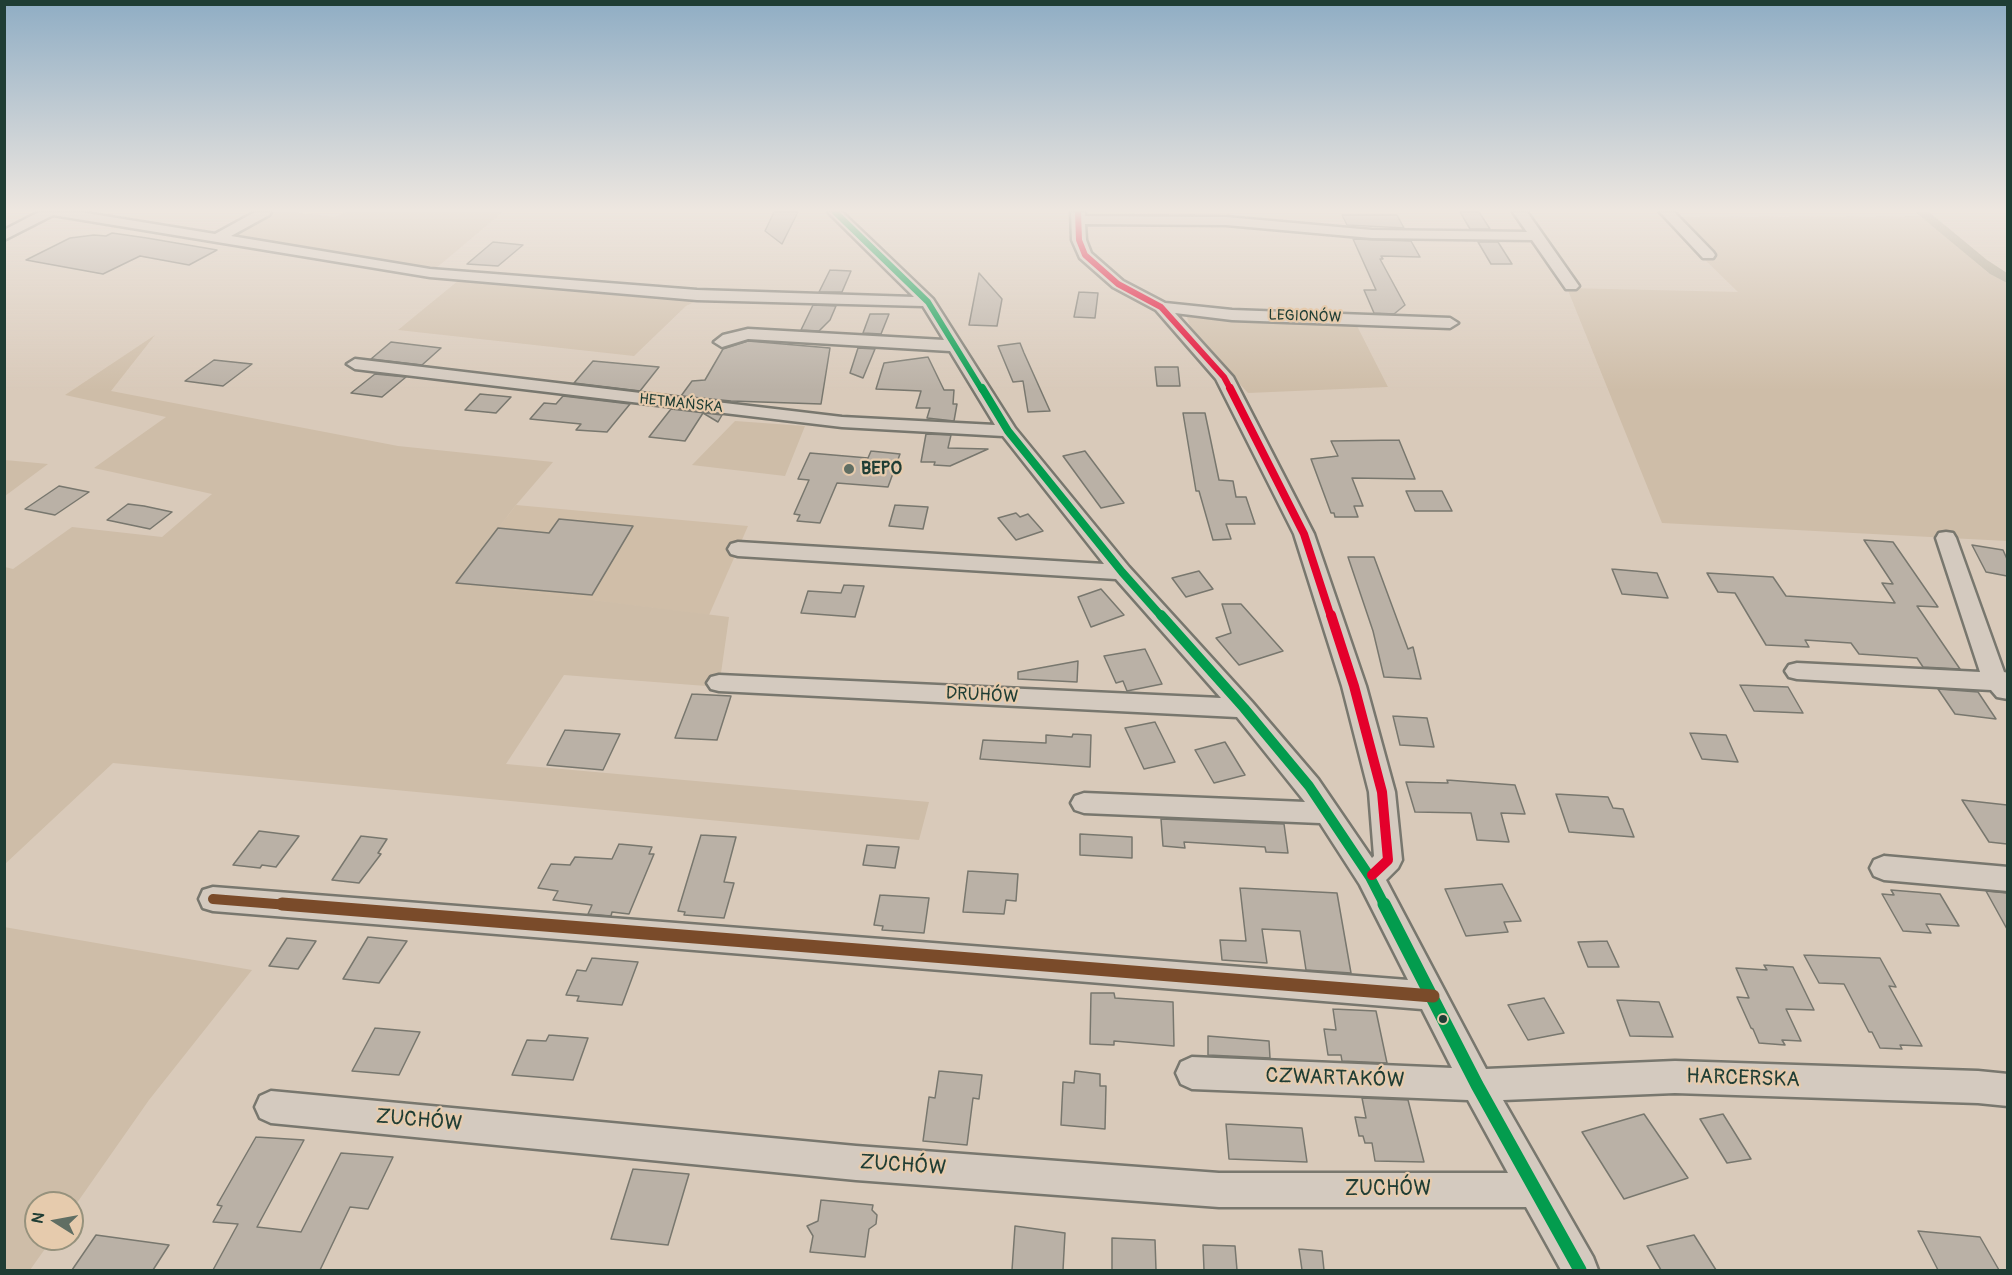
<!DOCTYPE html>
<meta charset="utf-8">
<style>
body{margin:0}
#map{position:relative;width:2012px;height:1275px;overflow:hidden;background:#d9caba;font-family:Pangolin,sans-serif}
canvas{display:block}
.frame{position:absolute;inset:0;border:6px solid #1f3d34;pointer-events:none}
.north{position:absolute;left:24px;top:1191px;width:60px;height:60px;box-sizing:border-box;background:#e6cbad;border:2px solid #96927d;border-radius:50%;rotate:281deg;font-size:16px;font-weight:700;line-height:24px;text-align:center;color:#1f3d34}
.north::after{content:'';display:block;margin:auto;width:21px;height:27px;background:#606e63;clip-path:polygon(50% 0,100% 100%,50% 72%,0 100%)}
</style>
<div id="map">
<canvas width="2012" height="1275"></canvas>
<div class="frame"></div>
<div class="north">N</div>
</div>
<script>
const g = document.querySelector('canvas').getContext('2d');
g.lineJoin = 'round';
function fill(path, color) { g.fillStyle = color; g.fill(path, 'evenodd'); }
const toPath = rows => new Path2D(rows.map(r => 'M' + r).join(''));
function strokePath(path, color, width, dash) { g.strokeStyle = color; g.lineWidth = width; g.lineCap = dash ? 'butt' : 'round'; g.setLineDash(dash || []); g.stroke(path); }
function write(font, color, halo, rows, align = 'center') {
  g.font = font + ' Pangolin,sans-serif'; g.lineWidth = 4.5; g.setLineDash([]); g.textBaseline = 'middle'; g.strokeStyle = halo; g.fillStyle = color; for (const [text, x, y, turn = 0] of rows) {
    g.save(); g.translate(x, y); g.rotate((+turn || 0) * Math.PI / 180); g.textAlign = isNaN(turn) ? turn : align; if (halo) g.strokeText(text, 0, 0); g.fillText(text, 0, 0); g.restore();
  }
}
fill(toPath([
 [516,505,748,526,709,615,456,583]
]), '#d0bea8');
fill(toPath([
 [271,212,294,212,336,217,345,212,503,212,435,269,230,235],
 [1920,216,1990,274,2007,283,2007,541,1662,523,1567,288,1738,292,1703,258,1714,257,1675,217],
 [459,280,702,298,686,306,634,356,398,330],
 [1186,314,1355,322,1388,387,1248,393,1191,330],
 [155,335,111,391,398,446,553,462,516,505,457,583,729,617,719,687,564,675,506,764,929,802,919,840,113,763,5,864,5,567,13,569,72,527,162,537,212,494,94,468,166,417,65,395],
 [735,421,805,426,785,476,692,465],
 [5,460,48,464,5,496],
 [4,927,252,970,149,1100,72,1210,72,1203,36,1203,36,1239,52,1239,30,1270,5,1270]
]), '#cebda8');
fill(toPath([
 [1915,212,1929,212,1987,260,2007,273,2007,283,1990,274]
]), '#a9a28f');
const building = toPath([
 [774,212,798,212,782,244,765,231,774,212],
 [1460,212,1479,212,1490,229,1470,229,1460,212],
 [1342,215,1397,215,1404,228,1347,225,1342,215],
 [112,233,147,238,217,250,189,265,140,256,103,274,26,260,70,238,94,235,106,236,112,233],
 [1353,239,1411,241,1420,257,1381,256,1383,259,1380,259,1405,305,1394,314,1374,313,1364,290,1376,290,1353,239],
 [493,242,523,245,498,266,467,264,493,242],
 [1478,242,1498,242,1512,264,1491,264,1478,242],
 [830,270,851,271,842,292,819,292,830,270],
 [979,273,1002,299,997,326,969,325,979,273],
 [1079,292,1098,293,1095,318,1074,317,1079,292],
 [813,305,836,306,830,320,819,331,801,330,813,305],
 [870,314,889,314,881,334,863,333,870,314],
 [748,341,830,348,821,404,731,401,681,396,692,381,705,380,723,349,748,341],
 [391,342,441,348,422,365,371,359,391,342],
 [1020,343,1024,353,1050,411,1028,412,1023,381,1013,382,998,346,1020,343],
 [858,348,875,349,863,378,850,373,858,348],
 [928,357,944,390,954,390,953,404,957,404,954,421,927,418,930,408,916,408,921,391,876,389,884,363,928,357],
 [214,360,252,364,223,386,185,381,214,360],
 [593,361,659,367,640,391,574,383,593,361],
 [1155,367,1178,367,1180,386,1157,386,1155,367],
 [375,374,406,377,382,397,351,393,375,374],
 [480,394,511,397,496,413,465,410,480,394],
 [563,396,630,404,607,432,576,430,581,424,530,419,544,403,556,404,563,396],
 [671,409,722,415,718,422,703,413,685,441,649,437,671,409],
 [1183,413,1205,413,1219,480,1233,481,1236,497,1246,497,1255,524,1226,524,1231,539,1213,540,1199,491,1196,491,1183,413],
 [926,434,951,435,948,448,988,449,950,466,934,465,935,462,921,462,926,434],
 [1399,440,1415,479,1352,478,1363,506,1354,506,1358,517,1335,517,1334,513,1331,513,1311,459,1338,456,1331,441,1399,440],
 [871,451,900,454,888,487,837,483,820,523,797,521,800,515,794,514,809,480,798,479,810,453,868,458,871,451],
 [1085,451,1124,503,1101,508,1063,456,1085,451],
 [59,486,89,492,55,515,25,509,59,486],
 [1406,491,1442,491,1452,511,1415,511,1406,491],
 [128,504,144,506,172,512,150,529,107,520,128,504],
 [895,505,928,507,923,529,889,526,895,505],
 [1016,513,1020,517,1028,514,1043,531,1016,540,998,518,1016,513],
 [559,519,633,526,592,595,456,583,498,528,549,533,559,519],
 [1864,540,1893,542,1938,607,1917,606,1960,669,1923,667,1917,658,1859,654,1851,643,1805,640,1809,647,1766,645,1735,593,1718,592,1707,573,1773,577,1786,596,1895,603,1882,583,1893,584,1864,540],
 [1972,545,2003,550,2007,559,2007,576,1986,572,1972,545],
 [1348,557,1374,557,1408,649,1413,647,1421,679,1384,677,1373,631,1348,557],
 [1612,569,1657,573,1668,598,1622,594,1612,569],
 [1199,571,1213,589,1186,597,1172,578,1199,571],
 [844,585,864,586,855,617,801,613,808,591,841,593,844,585],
 [1101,589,1124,615,1091,627,1078,597,1101,589],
 [1222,604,1241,604,1283,651,1239,665,1216,638,1231,633,1222,604],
 [1145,649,1162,684,1127,691,1123,681,1116,683,1104,656,1145,649],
 [1078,661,1077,682,1018,679,1018,672,1078,661],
 [1740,685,1788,687,1803,713,1754,711,1740,685],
 [1938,689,1978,692,1996,719,1955,714,1938,689],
 [692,694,731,696,717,740,675,738,692,694],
 [1393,716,1427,718,1434,747,1400,745,1393,716],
 [1155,722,1175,762,1144,769,1125,728,1155,722],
 [565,730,620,734,603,770,547,765,565,730],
 [1690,733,1726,735,1738,762,1702,759,1690,733],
 [1073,734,1091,735,1090,767,980,759,983,740,1046,743,1046,735,1072,737,1073,734],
 [1225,742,1245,775,1214,783,1195,750,1225,742],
 [1447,780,1515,785,1525,814,1501,813,1509,842,1477,840,1471,813,1415,812,1406,782,1448,783,1447,780],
 [1556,794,1608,797,1613,808,1623,809,1634,837,1569,832,1556,794],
 [1962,800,2007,805,2007,844,1989,842,1962,800],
 [1161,819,1284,824,1288,853,1266,852,1265,847,1184,842,1185,848,1163,846,1161,819],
 [259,831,299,836,276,867,262,865,260,868,233,865,259,831],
 [1080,834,1132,837,1132,858,1080,855,1080,834],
 [701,835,736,837,724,882,734,883,724,918,684,915,685,912,678,911,701,835],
 [361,836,387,839,378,853,381,854,359,883,332,880,361,836],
 [619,844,652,847,649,854,654,854,629,914,612,912,611,916,588,914,592,905,553,900,558,891,538,888,551,864,570,865,575,857,612,859,619,844],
 [867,845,899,847,895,868,863,865,867,845],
 [968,871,1018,874,1016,901,1006,900,1004,914,963,912,968,871],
 [1502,884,1521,921,1504,922,1508,932,1466,936,1445,889,1502,884],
 [1240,888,1337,893,1351,973,1306,970,1300,931,1262,929,1267,963,1222,960,1220,940,1246,941,1240,888],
 [1891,890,1940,894,1959,926,1926,924,1931,933,1903,931,1882,894,1894,895,1891,890],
 [1986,891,2007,893,2007,929,1986,891],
 [880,895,929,898,924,933,882,930,883,926,874,925,880,895],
 [368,937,407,941,379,983,343,979,368,937],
 [287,938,316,941,298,969,269,966,287,938],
 [1607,941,1619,967,1588,967,1578,942,1607,941],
 [1804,955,1880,958,1896,987,1889,986,1922,1046,1900,1045,1902,1049,1880,1048,1872,1032,1869,1032,1844,984,1819,983,1804,955],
 [592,958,638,962,622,1005,577,1001,579,996,566,995,577,970,586,971,592,958],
 [1764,965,1793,967,1814,1010,1786,1009,1801,1041,1782,1040,1785,1045,1759,1043,1753,1029,1751,1028,1737,997,1749,998,1736,968,1767,970,1764,965],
 [1091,993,1114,993,1115,998,1173,1002,1174,1046,1114,1041,1114,1045,1090,1044,1091,993],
 [1544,998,1564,1033,1528,1040,1508,1005,1544,998],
 [1617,1000,1659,1002,1673,1037,1630,1036,1617,1000],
 [1333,1009,1376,1011,1387,1063,1342,1061,1341,1055,1328,1055,1324,1029,1336,1030,1333,1009],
 [375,1028,420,1032,399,1075,352,1071,375,1028],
 [549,1035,588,1038,573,1080,512,1075,527,1040,546,1041,549,1035],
 [1208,1036,1269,1041,1270,1058,1208,1055,1208,1036],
 [939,1071,982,1075,979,1099,973,1098,967,1145,923,1141,929,1097,935,1098,939,1071],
 [1075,1071,1100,1074,1100,1086,1106,1086,1105,1129,1061,1125,1063,1082,1074,1083,1075,1071],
 [1362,1098,1408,1100,1424,1162,1375,1161,1372,1143,1365,1143,1363,1136,1359,1136,1355,1117,1366,1118,1362,1098],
 [1644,1114,1688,1178,1624,1199,1582,1132,1644,1114],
 [1723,1114,1751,1159,1727,1163,1700,1119,1723,1114],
 [1226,1124,1302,1128,1307,1162,1229,1159,1226,1124],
 [256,1137,304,1140,257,1227,301,1232,341,1153,393,1157,368,1209,350,1207,320,1270,213,1270,238,1224,213,1222,222,1206,217,1205,256,1137],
 [633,1169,689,1174,668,1245,611,1239,633,1169],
 [821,1200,873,1205,872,1210,877,1215,876,1224,869,1229,865,1257,810,1252,813,1236,807,1226,818,1221,821,1200],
 [1015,1226,1065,1233,1063,1270,1012,1270,1015,1226],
 [1918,1231,1980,1237,1999,1270,1938,1270,1918,1231],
 [96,1235,169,1245,153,1270,72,1270,96,1235],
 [1694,1235,1716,1270,1661,1270,1647,1246,1694,1235],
 [1112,1238,1155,1240,1156,1270,1112,1270,1112,1238],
 [1203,1245,1235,1246,1237,1270,1204,1270,1203,1245],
 [1299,1249,1322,1251,1324,1270,1302,1270,1299,1249]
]);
fill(building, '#bab1a6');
strokePath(building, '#78776e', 1.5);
const minor = toPath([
 [39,212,80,212,215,234,255,212,271,212,269,215,231,236,430,269,697,290,914,297,828,212,842,212,933,299,1015,428,1129,567,1252,702,1318,779,1372,858,1374,856,1369,792,1342,686,1294,534,1216,379,1156,310,1113,287,1080,258,1072,240,1071,212,1085,212,1085,216,1226,217,1372,230,1527,232,1513,212,1527,212,1579,286,1576,289,1566,289,1532,240,1372,238,1226,225,1085,224,1086,240,1091,253,1123,281,1165,303,1232,310,1450,318,1458,323,1450,328,1232,320,1175,313,1233,377,1314,534,1366,686,1395,792,1402,860,1398,868,1386,880,1486,1069,1675,1061,1978,1071,2008,1074,2008,1106,1978,1103,1675,1093,1503,1100,1593,1257,1598,1270,1561,1270,1526,1207,1219,1207,856,1180,271,1123,260,1118,255,1107,260,1096,271,1091,856,1146,1219,1173,1508,1173,1468,1100,1192,1089,1181,1084,1176,1073,1181,1062,1192,1057,1452,1068,1422,1009,213,911,203,908,199,899,203,890,213,887,1408,980,1360,885,1320,823,1084,813,1075,810,1071,803,1075,796,1084,793,1305,802,1237,717,719,691,711,689,707,683,711,677,719,675,1221,698,1116,579,738,556,731,554,728,549,731,544,738,542,1104,564,1003,436,842,427,355,369,347,364,355,359,842,417,995,425,950,351,748,339,722,347,714,342,723,335,748,329,944,340,923,306,697,300,430,277,53,215,4,240,4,230,39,212],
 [1660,212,1674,212,1713,252,1715,255,1713,258,1703,258,1660,212],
 [1946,532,1953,533,1956,538,2004,672,2008,673,2008,699,1997,697,1991,690,1797,679,1789,677,1785,671,1789,665,1797,663,1980,672,1936,538,1939,533,1946,532],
 [1884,856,2008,867,2008,891,1884,880,1874,876,1870,868,1874,860,1884,856]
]);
strokePath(minor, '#78776e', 5);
fill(minor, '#d4cabf');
strokePath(toPath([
 [835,212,928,302,982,390]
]), '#039c4e', 6);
strokePath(toPath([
 [982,388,1008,431,1122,572,1162,617]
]), '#039c4e', 8);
strokePath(toPath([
 [1161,615,1244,708,1309,786,1370,877,1385,906]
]), '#039c4e', 10);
strokePath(toPath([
 [1384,904,1477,1085,1580,1270]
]), '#039c4e', 13);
strokePath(toPath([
 [213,899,301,906]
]), '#7a4b2a', 10);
strokePath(toPath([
 [282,904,1433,996]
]), '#7a4b2a', 13);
strokePath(toPath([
 [1078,212,1079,240,1085,255,1118,284,1161,307,1224,377,1231,390]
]), '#e4002b', 6);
strokePath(toPath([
 [1230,388,1304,534,1331,617]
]), '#e4002b', 8);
strokePath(toPath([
 [1331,615,1354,686,1382,792,1388,860,1372,875]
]), '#e4002b', 10);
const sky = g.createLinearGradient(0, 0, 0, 390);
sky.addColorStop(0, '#8fadc4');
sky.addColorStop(0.54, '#eee7e0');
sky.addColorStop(1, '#eee7e000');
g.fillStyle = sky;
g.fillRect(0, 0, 2012, 390);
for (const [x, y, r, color] of [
 [849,469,6,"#606e63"],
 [1443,1019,5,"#1f3d34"]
]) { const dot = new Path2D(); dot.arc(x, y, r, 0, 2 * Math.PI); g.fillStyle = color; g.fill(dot); strokePath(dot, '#e6cbad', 2); }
write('15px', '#1f3d34', '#e6cbad', [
 ["LEGIONÓW",1305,317,2],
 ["HETMAŃSKA",681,404,6]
]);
write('bold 18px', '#1f3d34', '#e6cbad', [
 ["BEPO",861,469]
], 'left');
write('18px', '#1f3d34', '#e6cbad', [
 ["DRUHÓW",982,696,3]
]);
write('21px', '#1f3d34', '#e6cbad', [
 ["CZWARTAKÓW",1335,1079,2],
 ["HARCERSKA",1743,1079,2],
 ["ZUCHÓW",419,1121,5],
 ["ZUCHÓW",903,1166,4],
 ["ZUCHÓW",1388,1190]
]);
</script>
